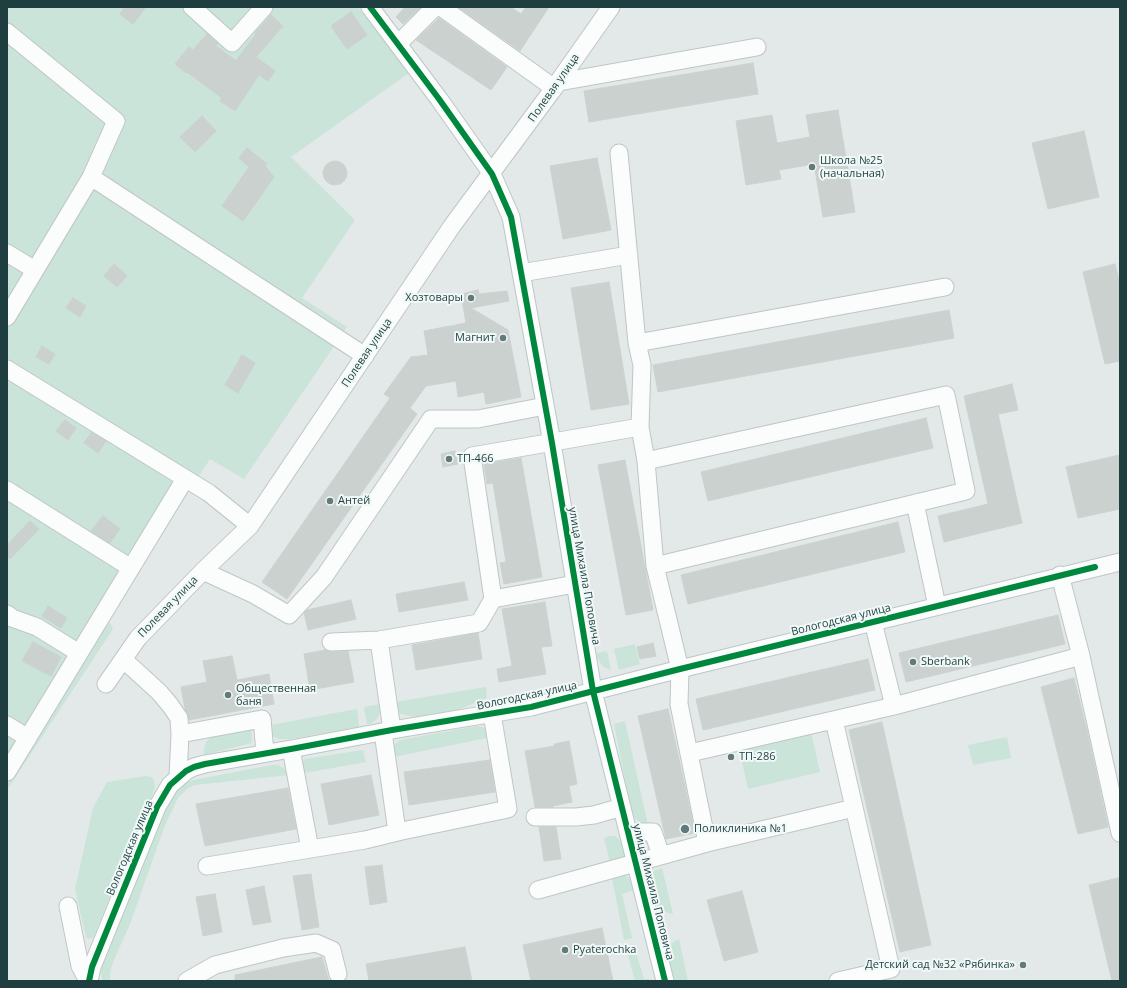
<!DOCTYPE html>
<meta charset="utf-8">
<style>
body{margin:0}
#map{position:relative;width:1127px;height:988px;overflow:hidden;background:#e2e9e8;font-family:"Open Sans",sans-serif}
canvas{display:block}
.frame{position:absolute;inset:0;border:8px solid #1e3e3f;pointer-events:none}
</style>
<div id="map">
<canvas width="1127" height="988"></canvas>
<div class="frame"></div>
</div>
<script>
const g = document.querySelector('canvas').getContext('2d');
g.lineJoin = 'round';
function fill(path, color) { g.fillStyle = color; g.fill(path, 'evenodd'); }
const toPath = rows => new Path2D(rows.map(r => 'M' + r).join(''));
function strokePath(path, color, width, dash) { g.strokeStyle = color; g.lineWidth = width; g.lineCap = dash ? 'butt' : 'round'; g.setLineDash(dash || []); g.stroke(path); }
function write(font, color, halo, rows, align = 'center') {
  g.font = font + ' "Open Sans",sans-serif'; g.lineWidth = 4; g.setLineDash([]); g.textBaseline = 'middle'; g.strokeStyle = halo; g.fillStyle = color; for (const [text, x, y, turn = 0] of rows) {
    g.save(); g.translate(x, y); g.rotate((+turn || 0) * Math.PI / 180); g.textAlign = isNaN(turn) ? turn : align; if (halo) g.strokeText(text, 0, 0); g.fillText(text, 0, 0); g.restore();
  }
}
fill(toPath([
 [7,7,358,7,409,73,291,157,355,220,302,298,347,327,244,479,210,459,107,618,113,629,7,790],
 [635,644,640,664,619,670,614,649],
 [607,651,611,670,603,667,597,657,597,653],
 [486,687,487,698,455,711,418,717,409,716,401,714,398,712,395,702],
 [381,704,381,710,377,719,370,724,367,724,364,707],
 [357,709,359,727,289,739,278,739,269,733,265,726],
 [625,721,648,825,639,822,635,818,631,811,628,795,614,724],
 [476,726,482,727,486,729,491,737,394,757,392,750,395,744,400,740],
 [251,729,252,743,204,755,204,749,206,742,212,736],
 [811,732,820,772,748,789,739,749],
 [1007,737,1011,758,973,765,968,745],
 [363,750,366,762,299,774,302,762,305,759],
 [272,765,278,765,284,768,289,775,195,785,187,789,178,798,165,825,130,924,113,962,110,973,110,981,102,981,101,970,103,962,166,805,175,793,185,783,193,780],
 [146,776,151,777,154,780,155,788,93,938,89,939,86,937,75,889,93,808,107,782],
 [610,836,615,836,625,845,626,857,611,867,604,838],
 [662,868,673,914,655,910,647,876,656,870],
 [625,875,632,880,635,890,622,894,632,938,624,940,612,878],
 [679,939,688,981,672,981,665,952,665,947],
 [636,953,644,979,649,979,653,981,635,981,628,955]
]), '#cae4d9');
const building = toPath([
 [125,7,146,7,133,24,120,14,125,7],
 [405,7,421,7,403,24,396,17,405,7],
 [458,7,511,7,521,14,526,7,549,7,520,51,458,7],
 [351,12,367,35,347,49,331,26,351,12],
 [271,15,283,26,256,57,275,71,268,81,259,75,235,111,220,101,222,98,187,72,186,73,175,64,189,47,193,50,207,34,218,44,216,46,236,61,256,34,255,33,271,15],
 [439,18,507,67,491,90,416,40,439,18],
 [753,63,758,94,589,122,584,91,753,63],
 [838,110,855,212,823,217,814,164,779,170,781,179,746,185,736,121,772,115,777,143,810,137,806,115,838,110],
 [202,116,216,131,195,152,180,137,202,116],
 [1084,131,1099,197,1048,209,1032,143,1084,131],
 [247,148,267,164,265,166,274,177,243,221,222,206,249,167,239,158,247,148],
 [597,158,611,230,563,239,550,166,597,158],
 '323 173a12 12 0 1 1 24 0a12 12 0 1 1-24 0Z',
 [114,264,127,276,117,287,104,276,114,264],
 [1115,264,1120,284,1120,361,1105,364,1083,272,1115,264],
 [609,282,629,404,591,410,571,288,609,282],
 [478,290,479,294,507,291,509,301,471,308,508,330,521,397,486,404,484,392,458,397,456,381,426,386,410,408,417,414,287,599,262,582,390,398,384,394,411,357,428,355,424,331,466,323,461,294,478,290],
 [73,298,86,306,80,317,66,308,73,298],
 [949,310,954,338,658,392,653,365,949,310],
 [42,346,55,354,49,364,36,357,42,346],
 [242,355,255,363,238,393,225,385,242,355],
 [1012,384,1018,410,998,414,1022,523,944,542,938,516,988,504,964,396,1012,384],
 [926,418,933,448,708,501,701,472,926,418],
 [65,420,76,428,68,440,56,431,65,420],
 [91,433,106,441,98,453,84,443,91,433],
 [455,451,458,464,443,467,441,454,455,451],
 [1120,455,1120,509,1078,518,1066,467,1120,455],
 [521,458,542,577,504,584,500,563,506,562,493,483,487,484,484,464,521,458],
 [625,460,653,610,626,615,598,465,625,460],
 [103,516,120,529,110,543,91,531,103,516],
 [30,521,39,529,10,559,7,556,7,545,30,521],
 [898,522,905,552,688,604,681,575,898,522],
 [464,582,468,600,399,612,396,594,464,582],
 [351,600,356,619,308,630,304,613,307,610,351,600],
 [545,602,552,646,541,647,546,674,499,682,497,669,512,666,502,609,545,602],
 [48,606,67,618,61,628,42,616,48,606],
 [1058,615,1065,644,906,682,899,653,1058,615],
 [478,633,482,659,416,670,412,645,478,633],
 [33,642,61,657,51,676,22,661,33,642],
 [653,643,656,656,640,659,637,647,653,643],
 [325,650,331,652,348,651,354,682,310,690,304,654,325,650],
 [232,656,237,680,269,674,274,704,189,720,185,709,181,687,207,682,203,661,232,656],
 [868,659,875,690,703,730,696,699,868,659],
 [1074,678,1088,735,1108,827,1078,834,1041,687,1074,678],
 [668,709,695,833,666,839,638,716,668,709],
 [882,722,931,945,900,952,849,730,882,722],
 [569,741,577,784,569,786,572,802,553,806,553,807,535,807,525,751,555,746,554,744,569,741],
 [490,760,495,792,409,805,404,772,490,760],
 [371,775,379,815,329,825,321,784,371,775],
 [288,788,296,829,205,846,196,804,288,788],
 [539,827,556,827,561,859,544,861,539,827],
 [382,865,387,902,370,905,365,867,382,865],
 [311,874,319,927,302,930,293,876,311,874],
 [1118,878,1120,885,1120,981,1112,981,1089,885,1118,878],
 [264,886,271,922,253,925,246,890,264,886],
 [742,891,758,952,724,961,707,900,742,891],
 [215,894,222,932,203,936,196,897,215,894],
 [602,928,613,981,531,981,523,945,602,928],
 [465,947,472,981,369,981,366,964,465,947],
 [322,957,329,981,235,981,235,975,322,957]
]);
fill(building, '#cad1cf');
strokePath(building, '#cbd2d1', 1);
const minor = toPath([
 [192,7,232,43,264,7],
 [370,7,439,99,492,174,511,217,552,443,593,691,665,981],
 [441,7,554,88],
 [7,32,116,121,91,177,7,317],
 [398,44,435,7],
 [559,82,757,47],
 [619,153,637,343,642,365,640,427],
 [91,177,365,356],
 [7,253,35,270],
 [521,273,629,255],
 [637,343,945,287],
 [7,369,209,493,250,526],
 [646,461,946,395,966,491,655,566],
 [7,490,131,568],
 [915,503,937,606],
 [203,571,253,594,289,615,324,577,431,419,478,419,545,406],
 [1060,575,1081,656,1120,833],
 [7,614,12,618,37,627,79,653],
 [873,622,894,706],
 [379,640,392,730],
 [331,642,379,640,479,623,493,599],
 [124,660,159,692,170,705,179,718,180,734,178,777],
 [106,684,138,638,203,571,250,526,452,226,554,88,611,7],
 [834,720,891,969,838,981],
 [7,725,28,738],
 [383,732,397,832],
 [180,734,262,719,265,753],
 [291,749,310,849],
 [690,753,894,706,1081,656],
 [7,772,185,479],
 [535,817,576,817,594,815,622,807],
 [628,832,653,832,661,855],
 [707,843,854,808],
 [207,866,365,840,402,831,508,809,492,714],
 [538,890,707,843,679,704,680,669,655,566,646,461,640,427,472,456,493,599,575,584],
 [68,906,80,966,88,981],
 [89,981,92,967,157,807,170,785,186,771,194,767,205,764,291,749,392,730,531,707,680,669,1120,562],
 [187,981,215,965,283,948,316,943,332,950,338,974]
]);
strokePath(minor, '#bfc6c5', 19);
strokePath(minor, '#fbfcfc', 17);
strokePath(toPath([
 [370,7,439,99,492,174,511,217,552,443,593,691,665,981],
 [89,981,92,967,157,807,170,785,186,771,194,767,205,764,291,749,392,730,531,707,680,669,873,622,1095,567]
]), '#00873e', 6);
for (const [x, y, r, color] of [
 [812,167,4,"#637a7a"],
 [471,298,4,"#637a7a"],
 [503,338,4,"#637a7a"],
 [449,459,4,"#637a7a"],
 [330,501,4,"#637a7a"],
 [913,662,4,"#637a7a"],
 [228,695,4,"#637a7a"],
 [731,757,4,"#637a7a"],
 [685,829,5,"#637a7a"],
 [565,950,4,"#637a7a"],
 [1023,965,4,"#637a7a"]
]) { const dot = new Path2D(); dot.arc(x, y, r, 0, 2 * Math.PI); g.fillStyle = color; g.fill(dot); strokePath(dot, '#f0f9f7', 1.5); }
write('11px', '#1e3e3f', '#f0f9f7', [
 ["Полевая улица",554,88,-55],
 ["Полевая улица",367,353,-56],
 ["улица Михаила Поповича",584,576,80],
 ["Полевая улица",168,607,-46],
 ["Вологодская улица",841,620,-14],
 ["Вологодская улица",527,696,-12],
 ["Вологодская улица",130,848,-67],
 ["улица Михаила Поповича",653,892,76]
]);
write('11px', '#1e3e3f', '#f0f9f7', [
 ["Школа №25",820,161],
 ["(начальная)",820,174],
 ["Хозтовары",463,298,"right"],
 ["Магнит",495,338,"right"],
 ["ТП-466",457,459],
 ["Антей",338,501],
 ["Sberbank",921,662],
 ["Общественная",236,689],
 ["баня",236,702],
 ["ТП-286",739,757],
 ["Поликлиника №1",694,829],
 ["Pyaterochka",573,950],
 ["Детский сад №32 «Рябинка»",1015,965,"right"]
], 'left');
</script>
